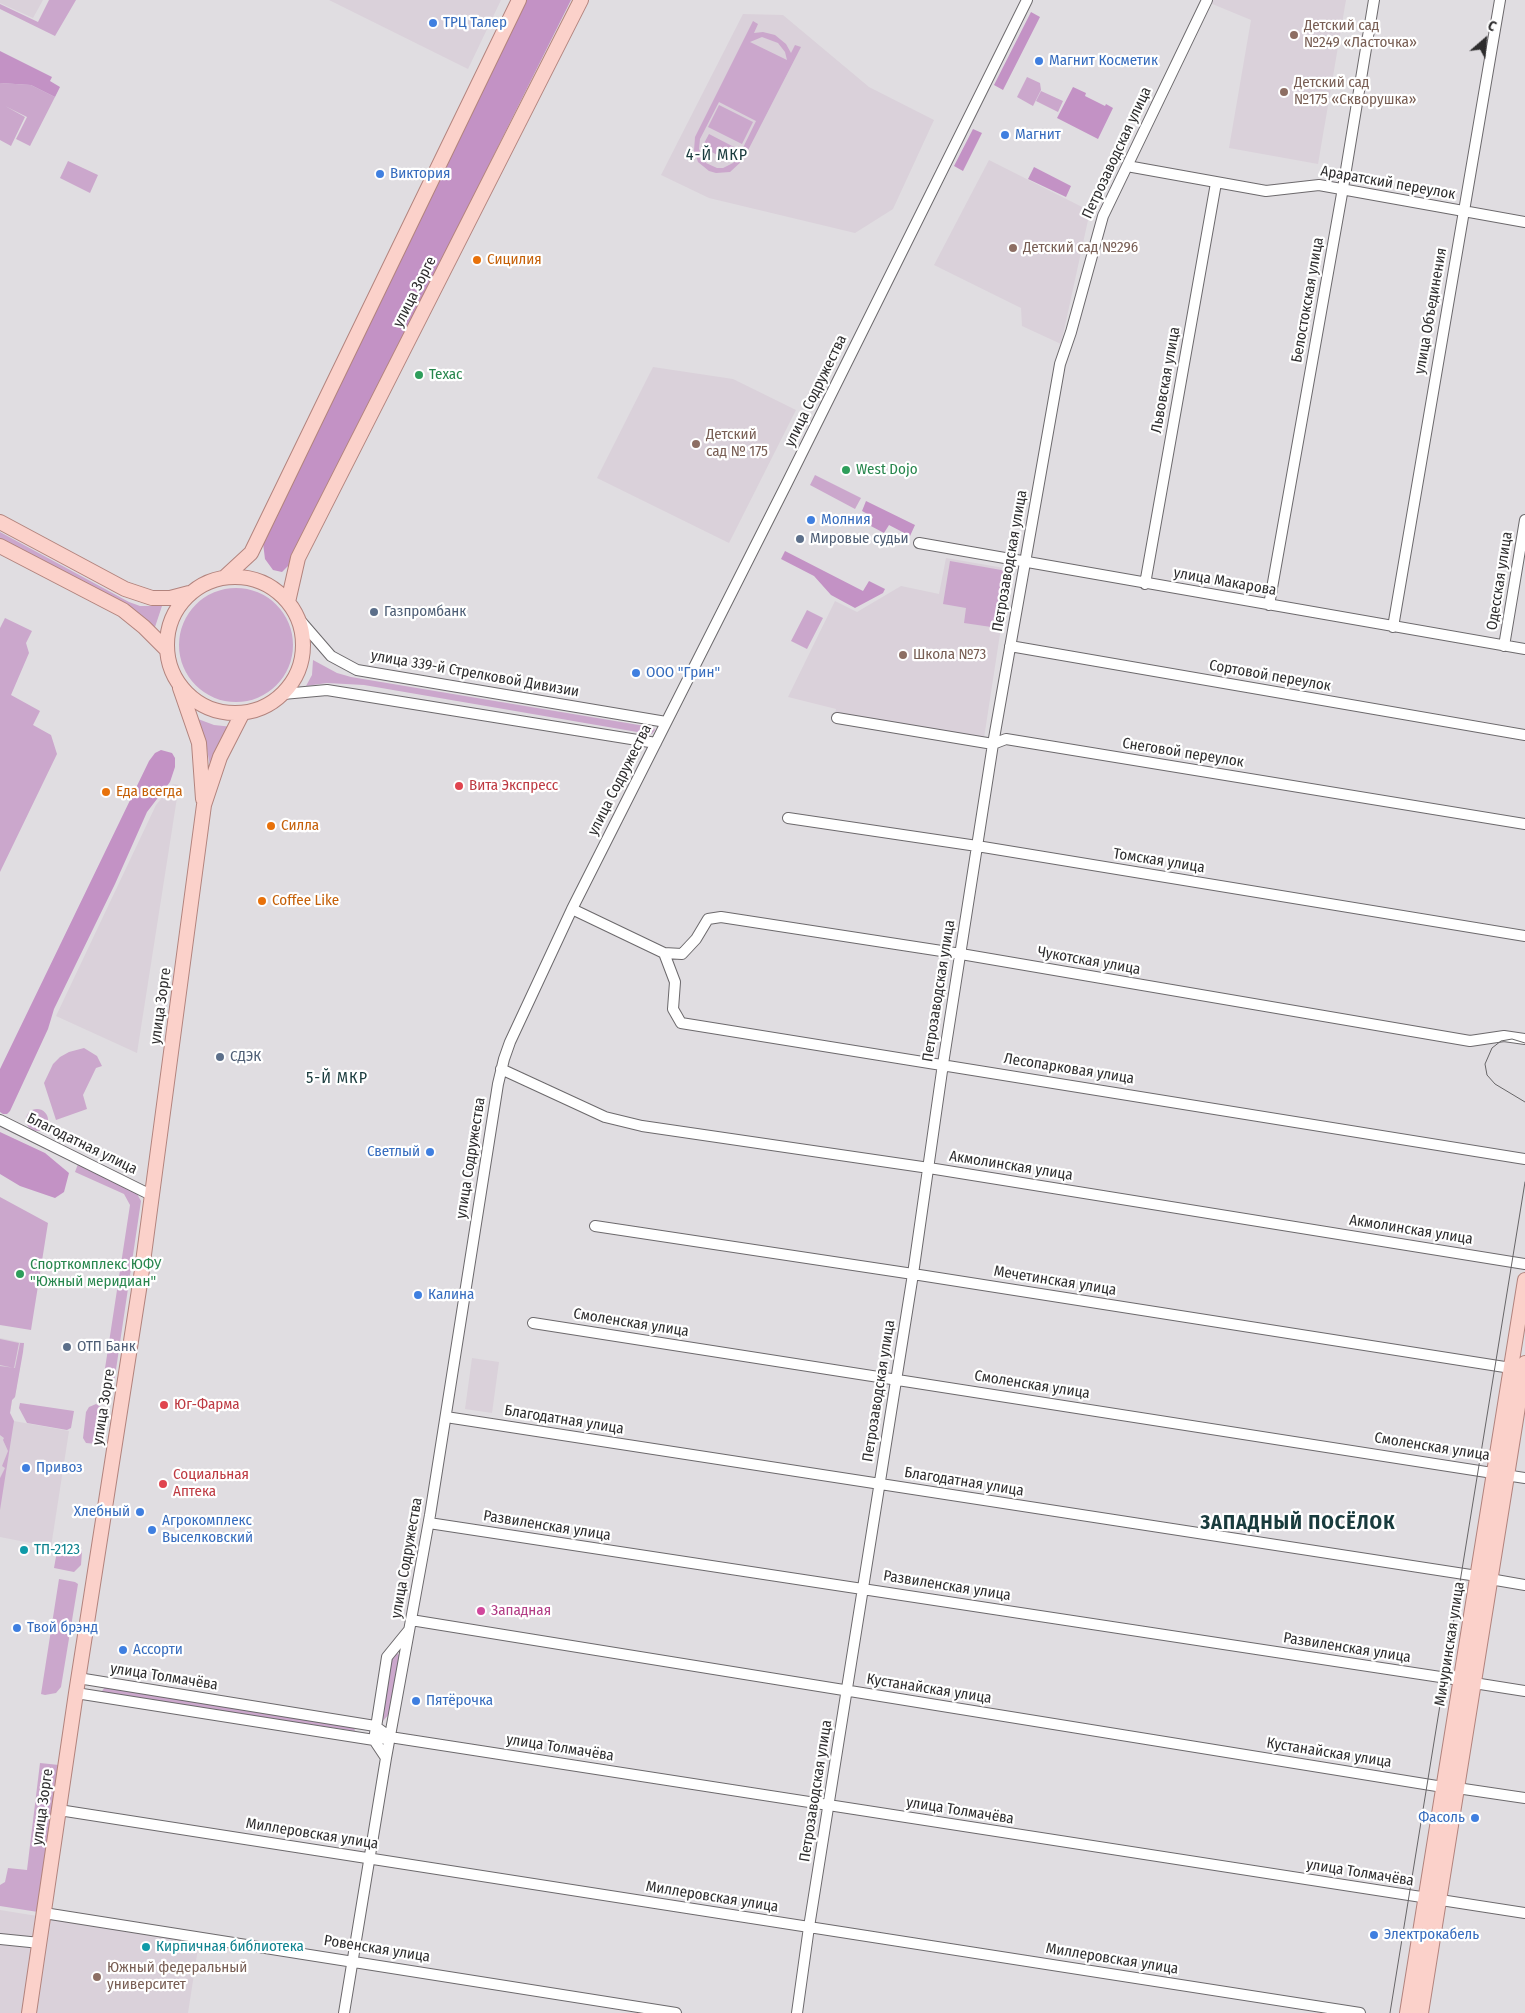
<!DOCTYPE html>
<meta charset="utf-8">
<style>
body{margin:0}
#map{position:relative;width:1525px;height:2013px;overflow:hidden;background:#e0dde1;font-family:"Fira Sans Condensed",sans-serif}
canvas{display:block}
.north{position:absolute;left:1460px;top:15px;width:50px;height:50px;-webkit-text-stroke:4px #fff;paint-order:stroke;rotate:27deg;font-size:14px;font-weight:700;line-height:20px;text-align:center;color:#2e2d2e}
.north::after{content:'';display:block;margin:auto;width:18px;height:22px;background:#2e2d2e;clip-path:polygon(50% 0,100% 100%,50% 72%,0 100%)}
</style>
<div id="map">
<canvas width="1525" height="2013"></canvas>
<div class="north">С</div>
</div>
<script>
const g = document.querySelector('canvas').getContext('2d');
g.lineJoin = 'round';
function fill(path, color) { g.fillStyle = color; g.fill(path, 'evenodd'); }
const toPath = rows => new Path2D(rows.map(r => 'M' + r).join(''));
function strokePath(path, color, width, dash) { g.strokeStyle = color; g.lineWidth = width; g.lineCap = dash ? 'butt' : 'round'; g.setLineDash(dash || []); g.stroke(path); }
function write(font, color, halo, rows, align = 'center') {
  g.font = font + ' "Fira Sans Condensed",sans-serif'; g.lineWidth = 4.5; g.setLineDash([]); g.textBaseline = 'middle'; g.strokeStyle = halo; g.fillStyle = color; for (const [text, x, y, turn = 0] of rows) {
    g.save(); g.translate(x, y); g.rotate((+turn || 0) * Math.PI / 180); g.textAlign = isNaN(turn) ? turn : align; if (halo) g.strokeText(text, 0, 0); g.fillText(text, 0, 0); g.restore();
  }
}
fill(toPath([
 [0,0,43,0,33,18,0,3],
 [329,0,501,0,468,69],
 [1212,0,1346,0,1318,164,1229,148,1251,20,1210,3],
 [743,14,783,15,869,87,934,120,893,209,855,233,709,198,661,175],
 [989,160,1090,211,1061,344,1022,326,1021,308,934,265],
 [653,367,733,379,796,410,729,543,597,478],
 [946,558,1010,569,984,738,835,714,836,709,788,697,835,601,857,612,901,586,939,594],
 [173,784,179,785,137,1053,56,1016,156,805],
 [0,1338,24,1343,15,1397,12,1400,10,1413,14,1421,69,1431,51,1547,0,1537],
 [472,1358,499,1362,492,1413,465,1409],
 [0,1910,199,1942,188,2013,0,2013]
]), '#dad1da');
fill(toPath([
 [49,0,76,0,55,36,0,9,0,4,38,22],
 [753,21,758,24,754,33,763,32,775,35,786,44,791,53,795,45,801,47,743,160,730,172,716,173,709,171,698,162,694,150,695,137],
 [762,37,778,43,785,52,787,60,750,42],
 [719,102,756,121,738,158,733,163,723,168,717,168,706,163,699,149,700,139],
 [1027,77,1040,83,1041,90,1033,106,1017,97],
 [0,83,31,85,55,97,30,146,16,139,27,117,5,106,25,117,11,146,0,140],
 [1041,91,1063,101,1058,112,1036,101],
 [719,105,753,122,742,144,708,127],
 [709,134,734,147,727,160,702,147],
 [68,161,98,175,90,193,60,178],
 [815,475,861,498,855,509,810,485],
 [0,532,129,602,140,606,162,606,154,630,126,606,0,538],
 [950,561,1007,571,998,628,964,623,966,608,943,604],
 '179 645a57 57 0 1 1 114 0a57 57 0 1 1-114 0Z',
 [807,610,823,618,807,649,791,641],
 [5,618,32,631,26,643,29,653,11,695,40,711,33,725,51,735,57,754,0,872,0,628],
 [313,660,337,673,351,677,645,726,654,728,655,730,652,734,643,733,364,685,327,683,306,686,312,675],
 [198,719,214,725,233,727,210,766,205,738],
 [84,1048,97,1056,102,1066,96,1068,83,1095,87,1109,56,1120,44,1083,53,1064,60,1057,69,1052],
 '26 1120a11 11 0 1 1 22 0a11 11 0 1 1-22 0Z',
 [78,1164,136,1192,141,1201,114,1383,110,1389,102,1388,130,1205,124,1194,75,1172],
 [0,1197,48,1223,31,1330,0,1325],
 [0,1339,19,1343,14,1368,0,1365],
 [20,1343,24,1343,23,1352,15,1397,12,1400,10,1413,14,1421,0,1510,0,1478,5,1468,2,1466,8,1451,3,1440,4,1438,0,1435,0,1366,15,1368],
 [20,1403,74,1411,71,1428,67,1430,27,1423,19,1408],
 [96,1404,101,1407,104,1413,100,1441,97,1444,86,1443,83,1438,86,1412,89,1407],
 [65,1545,76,1547,82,1551,81,1565,74,1572,54,1568,57,1551],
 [59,1579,75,1582,78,1584,61,1687,56,1693,45,1695,41,1694],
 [396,1652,400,1656,390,1713,382,1722,391,1659],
 [105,1687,354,1727,355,1731,104,1693,102,1691],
 [40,1763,59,1765,38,1912,0,1906,0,1885,5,1882,8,1868,27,1870]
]), '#cba7cc');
fill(toPath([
 [526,0,571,0,290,564,282,572,273,570,265,559,263,543],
 [1031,12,1040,17,1003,90,994,85],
 [0,51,52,77,50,81,60,87,55,97,31,85,0,83],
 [1073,87,1086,93,1085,96,1105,106,1106,104,1113,108,1098,139,1057,118],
 [973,129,982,133,963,171,954,166],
 [1034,167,1071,186,1066,197,1028,179],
 [866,501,915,525,910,536,889,525,884,533,869,525,873,517,862,511],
 [785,551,863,591,869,581,885,589,883,593,855,608,831,595,814,576,781,559],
 [161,750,172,753,175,758,175,767,170,782,147,812,115,884,54,1009,48,1029,10,1111,7,1114,3,1114,0,1112,0,1069,149,761,155,753],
 [0,1132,45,1153,69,1173,64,1192,55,1198,20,1186,0,1174]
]), '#c392c5');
const minor = toPath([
 [1127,166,1266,191,1319,185,1525,222],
 [919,543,1525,649],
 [1145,584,1216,183],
 [1269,605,1343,188,1374,0],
 [299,619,331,656,357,670,666,722],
 [1393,627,1500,0],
 [1010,646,1525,735],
 [1504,646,1525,520],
 [283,694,327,690,656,743],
 [837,718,993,744,1006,739,1525,824],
 [788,818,977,846,1525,936],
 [572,909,664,953,682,954,696,939,708,919,721,917,961,954,1470,1041,1504,1036,1525,1039],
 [664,953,675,982,673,1009,681,1023,1525,1159],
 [501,1069,605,1117,642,1126,929,1168,1525,1264],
 [0,1120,151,1195],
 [595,1226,913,1274,1511,1368],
 [533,1323,1525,1478],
 [446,1417,1477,1576],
 [429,1523,1460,1680],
 [1490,1579,1525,1585],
 [411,1620,1443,1787],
 [78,1678,375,1726,390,1737],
 [1474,1683,1525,1691],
 [76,1693,374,1740,390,1737,1525,1913],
 [386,1758,374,1740,387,1657,409,1630],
 [1457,1788,1525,1798],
 [59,1810,1360,2013],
 [44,1913,676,2013],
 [0,1939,40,1943],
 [344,2013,386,1758,430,1515,498,1084,504,1059,510,1042,572,909,786,485,1027,0],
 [797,2013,809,1927,913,1274,943,1064,993,744,1060,364,1071,332,1103,216,1207,0]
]);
const major = toPath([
 [0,522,125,589,152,598,170,598,189,593],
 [0,546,123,610,144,627,166,649],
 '167 645a68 68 0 1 1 136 0a68 68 0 1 1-136 0Z',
 [225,577,251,553,519,0],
 [288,602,298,558,581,0],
 [180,688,199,743,203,799],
 [29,2013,76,1693,141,1277,204,805,220,757,242,714],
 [1407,2013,1525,1280],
 [1421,2013,1525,1363]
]);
strokePath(minor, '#6c696c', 12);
strokePath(major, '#b2837d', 16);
strokePath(minor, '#fff', 10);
strokePath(major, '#fbd1ca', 14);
strokePath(toPath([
 [1525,1043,1512,1039,1501,1041,1492,1048,1485,1064,1487,1075,1495,1084,1525,1102],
 [1390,2013,1525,1182]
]), '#676567', 1);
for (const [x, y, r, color] of [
 [433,23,5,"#3f7fe0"],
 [1294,35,5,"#8d6e63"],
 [1039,61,5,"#3f7fe0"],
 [1284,92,5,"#8d6e63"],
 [1005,135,5,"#3f7fe0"],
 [380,174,5,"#3f7fe0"],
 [1013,248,5,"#8d6e63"],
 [477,260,5,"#e8710a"],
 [419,375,5,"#2e9e5b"],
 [696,444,5,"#8d6e63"],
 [846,470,5,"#2e9e5b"],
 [811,520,5,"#3f7fe0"],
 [800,539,5,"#5c6f8a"],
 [374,612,5,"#5c6f8a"],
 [903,655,5,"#8d6e63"],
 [636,673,5,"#3f7fe0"],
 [459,786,5,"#e0444e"],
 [106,792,5,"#e8710a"],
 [271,826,5,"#e8710a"],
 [262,901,5,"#e8710a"],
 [220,1057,5,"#5c6f8a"],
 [430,1152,5,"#3f7fe0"],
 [20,1274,5,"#2e9e5b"],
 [418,1295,5,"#3f7fe0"],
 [67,1347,5,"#5c6f8a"],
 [164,1405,5,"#e0444e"],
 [26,1468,5,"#3f7fe0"],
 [163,1484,5,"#e0444e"],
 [140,1512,5,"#3f7fe0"],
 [152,1530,5,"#3f7fe0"],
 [24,1550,5,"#0f9aa8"],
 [481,1611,5,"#d1479c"],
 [17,1628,5,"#3f7fe0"],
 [123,1650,5,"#3f7fe0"],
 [416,1701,5,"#3f7fe0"],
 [1475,1818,5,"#3f7fe0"],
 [1374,1935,5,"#3f7fe0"],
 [146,1947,5,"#0f9aa8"],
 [97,1977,5,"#8d6e63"]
]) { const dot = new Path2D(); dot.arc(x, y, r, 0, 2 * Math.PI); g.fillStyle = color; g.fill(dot); strokePath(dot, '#fff', 2); }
write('15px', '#366cbe', '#fff', [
 ["ТРЦ Талер",443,23],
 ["Магнит Косметик",1049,61],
 ["Магнит",1015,135],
 ["Виктория",390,174],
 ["Молния",821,520],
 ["ООО \"Грин\"",646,673],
 ["Светлый",420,1152,"right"],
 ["Калина",428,1295],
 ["Привоз",36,1468],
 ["Хлебный",130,1512,"right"],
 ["Агрокомплекс",162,1521],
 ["Выселковский",162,1538],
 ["Твой брэнд",27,1628],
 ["Ассорти",133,1650],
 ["Пятёрочка",426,1701],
 ["Фасоль",1465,1818,"right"],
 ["Электрокабель",1384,1935]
], 'left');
write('15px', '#785e54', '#fff', [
 ["Детский сад",1304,26],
 ["№249 «Ласточка»",1304,43],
 ["Детский сад",1294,83],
 ["№175 «Скворушка»",1294,100],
 ["Детский сад №296",1023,248],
 ["Детский",706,435],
 ["сад № 175",706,452],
 ["Школа №73",913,655],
 ["Южный федеральный",107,1968],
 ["университет",107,1985]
], 'left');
write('15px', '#2e2d2e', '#fff', [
 ["Петрозаводская улица",1117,153,-65],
 ["Араратский переулок",1388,183,10],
 ["улица Зорге",415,292,-63],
 ["Белостокская улица",1308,300,-80],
 ["улица Объединения",1431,311,-80],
 ["Львовская улица",1166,380,-80],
 ["улица Содружества",816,391,-64],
 ["Петрозаводская улица",1010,561,-80],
 ["Одесская улица",1500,581,-81],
 ["улица Макарова",1225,582,10],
 ["улица 339-й Стрелковой Дивизии",475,674,10],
 ["Сортовой переулок",1270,676,10],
 ["Снеговой переулок",1183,753,9],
 ["улица Содружества",620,780,-63],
 ["Томская улица",1159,861,9],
 ["Чукотская улица",1089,961,10],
 ["Петрозаводская улица",939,991,-81],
 ["улица Зорге",161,1006,-82],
 ["Лесопарковая улица",1069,1069,9],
 ["Благодатная улица",82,1144,26],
 ["улица Содружества",471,1158,-81],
 ["Акмолинская улица",1011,1166,9],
 ["Акмолинская улица",1411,1230,9],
 ["Мечетинская улица",1055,1281,9],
 ["Смоленская улица",631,1323,9],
 ["Смоленская улица",1032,1385,9],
 ["Петрозаводская улица",879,1391,-81],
 ["улица Зорге",104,1407,-81],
 ["Благодатная улица",564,1420,9],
 ["Смоленская улица",1432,1447,9],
 ["Благодатная улица",964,1482,9],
 ["Развиленская улица",547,1526,9],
 ["улица Содружества",407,1558,-80],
 ["Развиленская улица",947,1586,9],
 ["Мичуринская улица",1450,1644,-81],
 ["Развиленская улица",1347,1648,9],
 ["улица Толмачёва",164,1677,9],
 ["Кустанайская улица",929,1689,9],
 ["улица Толмачёва",560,1748,9],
 ["Кустанайская улица",1329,1753,9],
 ["Петрозаводская улица",816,1791,-81],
 ["улица Зорге",43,1807,-82],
 ["улица Толмачёва",960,1811,9],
 ["Миллеровская улица",312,1834,9],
 ["улица Толмачёва",1360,1873,9],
 ["Миллеровская улица",712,1897,9],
 ["Ровенская улица",377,1949,9],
 ["Миллеровская улица",1112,1959,9]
]);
write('15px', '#c56008', '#fff', [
 ["Сицилия",487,260],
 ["Еда всегда",116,792],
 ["Силла",281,826],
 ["Coffee Like",272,901]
], 'left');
write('15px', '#27864d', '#fff', [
 ["Техас",429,375],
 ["West Dojo",856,470],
 ["Спорткомплекс ЮФУ",30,1265],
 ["\"Южный меридиан\"",30,1282]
], 'left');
write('15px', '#4e5e75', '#fff', [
 ["Мировые судьи",810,539],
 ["Газпромбанк",384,612],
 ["СДЭК",230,1057],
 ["ОТП Банк",77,1347]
], 'left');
write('15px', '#be3a42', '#fff', [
 ["Вита Экспресс",469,786],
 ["Юг-Фарма",174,1405],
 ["Социальная",173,1475],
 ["Аптека",173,1492]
], 'left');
write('15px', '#0d838f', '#fff', [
 ["ТП-2123",34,1550],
 ["Кирпичная библиотека",156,1947]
], 'left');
write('15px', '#b23c85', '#fff', [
 ["Западная",491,1611]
], 'left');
g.letterSpacing = '1px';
write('16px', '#193b3d', '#fff', [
 ["4-Й МКР",717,156],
 ["5-Й МКР",337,1079]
]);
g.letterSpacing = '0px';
g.letterSpacing = '1px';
write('bold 20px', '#193b3d', '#fff', [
 ["ЗАПАДНЫЙ ПОСЁЛОК",1298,1523]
]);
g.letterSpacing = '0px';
</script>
